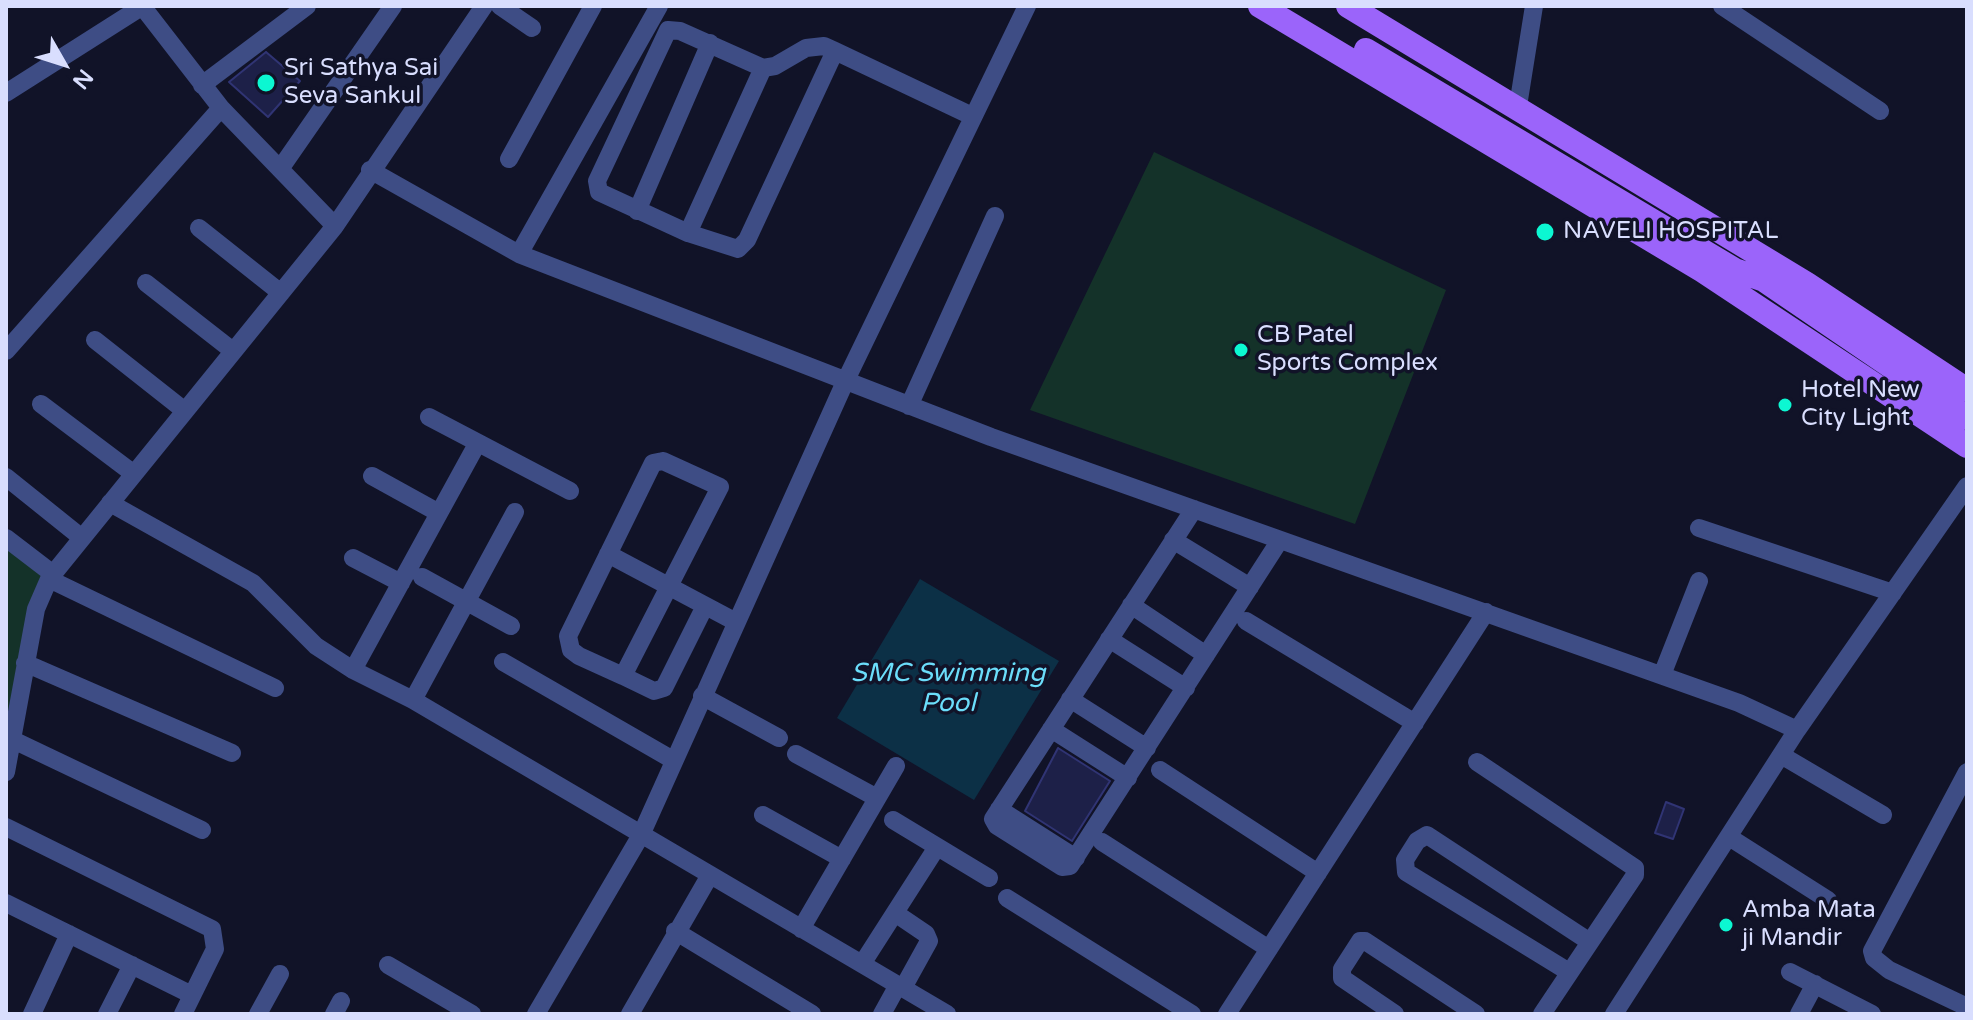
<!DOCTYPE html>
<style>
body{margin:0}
#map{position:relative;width:1973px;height:1020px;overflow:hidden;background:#111328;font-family:"Varela Round",sans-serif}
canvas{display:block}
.frame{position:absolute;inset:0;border:8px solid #d9defe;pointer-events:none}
.north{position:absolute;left:24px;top:24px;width:80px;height:80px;-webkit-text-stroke:6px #111328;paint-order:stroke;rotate:129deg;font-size:22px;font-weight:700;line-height:32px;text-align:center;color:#d9defe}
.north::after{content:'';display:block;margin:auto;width:28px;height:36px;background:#d9defe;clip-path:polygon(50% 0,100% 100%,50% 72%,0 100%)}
</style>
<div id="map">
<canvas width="1973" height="1020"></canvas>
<div class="frame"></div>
<div class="north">N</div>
</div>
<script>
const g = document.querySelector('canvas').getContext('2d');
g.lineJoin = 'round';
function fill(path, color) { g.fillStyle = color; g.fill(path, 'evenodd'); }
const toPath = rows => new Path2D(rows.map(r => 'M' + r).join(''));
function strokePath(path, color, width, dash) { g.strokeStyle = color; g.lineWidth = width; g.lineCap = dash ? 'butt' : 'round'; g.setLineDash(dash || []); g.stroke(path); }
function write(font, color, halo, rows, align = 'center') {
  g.font = font + ' "Varela Round",sans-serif'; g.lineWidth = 7; g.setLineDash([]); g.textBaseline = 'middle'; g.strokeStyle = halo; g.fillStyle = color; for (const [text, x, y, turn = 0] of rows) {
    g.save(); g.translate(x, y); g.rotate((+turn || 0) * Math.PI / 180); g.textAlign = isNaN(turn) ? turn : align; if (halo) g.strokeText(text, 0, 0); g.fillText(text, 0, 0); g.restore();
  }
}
fill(toPath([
 [1154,152,1446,290,1355,524,1030,410],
 [6,537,53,574,6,767]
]), '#143229');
fill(toPath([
 [920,579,1059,661,974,800,837,718]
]), '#0c3046');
const building = toPath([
 [266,52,300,81,268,117,229,82,266,52],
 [1058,748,1110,781,1072,841,1025,811,1058,748],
 [1666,802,1684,809,1673,839,1655,833,1666,802]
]);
fill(building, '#1d2048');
strokePath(building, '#303474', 2);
strokePath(toPath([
 [142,6,221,108,335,226],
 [500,6,532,28],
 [1722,6,1880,111],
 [835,51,747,240,738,249,688,233,599,192,597,181,668,30,680,31,763,68,775,66,806,48,824,46,835,51,972,116,974,115],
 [202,85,307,6],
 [6,93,143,6],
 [1518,106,1534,6],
 [509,159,593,6],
 [280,169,393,6],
 [370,170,519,254,991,437,1739,703,1797,730],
 [637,211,710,43],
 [199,228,281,293],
 [688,233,763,68],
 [519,254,659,6],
 [146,283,233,351],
 [95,340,185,411],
 [6,351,221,108],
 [41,404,134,474],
 [909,406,995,216],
 [429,417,570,491],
 [663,461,720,487,623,676,579,656,571,650,568,636,653,463,663,461],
 [372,476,439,513],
 [6,477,82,538],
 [110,503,253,583,316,646,353,670,413,700,947,1014],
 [1194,509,993,819,997,826,1062,867,1070,866,1280,540],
 [1699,528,1893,593],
 [6,538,53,574],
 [1173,540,1250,587],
 [608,554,736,622],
 [353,558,401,583],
 [422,577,511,626],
 [49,579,275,688],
 [1131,605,1206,655],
 [1246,621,1415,723],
 [1109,639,1186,688],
 [503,662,673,760],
 [25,663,232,753],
 [353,670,477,444],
 [1662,675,1699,581],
 [623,676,654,691,664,688,705,606],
 [702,696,779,738],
 [1070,699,1147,748],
 [413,700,515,512],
 [1051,729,1128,778],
 [11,739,202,830],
 [796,754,877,798],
 [1781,755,1883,815],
 [1477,762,1635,868,1635,875,1542,1014],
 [1160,770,1318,873],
 [6,772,36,609,49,579,335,226,484,6],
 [1967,772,1872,951,1874,958,1889,970,1967,1007],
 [999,809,1076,858],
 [763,815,842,859],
 [893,820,989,878],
 [6,827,212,929,215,949,183,1014],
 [1729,837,1828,900],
 [1102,842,1269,949],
 [1007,898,1192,1014],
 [6,903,192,995],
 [895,913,926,934,929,941,903,988],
 [801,929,896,766],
 [675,931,812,1014],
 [862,964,937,847],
 [388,965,472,1014],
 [1569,972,1406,872,1405,860,1417,841,1427,835,1590,942],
 [1790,972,1872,1014],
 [32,1014,69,934],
 [107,1014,132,965],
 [258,1014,280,974],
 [334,1014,341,1001],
 [536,1014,641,835,845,382,1027,6],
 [630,1014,710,875],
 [882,1014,898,985],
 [1227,1014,1486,612],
 [1395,1014,1342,978,1342,969,1360,941,1365,941,1476,1014],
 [1614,1014,1797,730,1967,486],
 [1799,1014,1815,984]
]), '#3e4d85', 18);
strokePath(toPath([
 [1260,6,1703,271,1967,446],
 [1348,6,1807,284,1967,390],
 [1366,50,1735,270,1764,280,1967,418]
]), '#9b64fa', 24);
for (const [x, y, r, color] of [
 [266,83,10,"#0cf7d2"],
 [1545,232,10,"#0cf7d2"],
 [1241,350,8,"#0cf7d2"],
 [1785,405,8,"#0cf7d2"],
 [1726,925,8,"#0cf7d2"]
]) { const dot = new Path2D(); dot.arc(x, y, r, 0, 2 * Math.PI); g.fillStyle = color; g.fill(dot); strokePath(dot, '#111328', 3); }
write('24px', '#d9defe', '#111328', [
 ["Sri Sathya Sai",284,69],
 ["Seva Sankul",284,97],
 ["NAVELI HOSPITAL",1563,232],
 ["CB Patel",1257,336],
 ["Sports Complex",1257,364],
 ["Hotel New",1801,391],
 ["City Light",1801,419],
 ["Amba Mata",1742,911],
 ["ji Mandir",1742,939]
], 'left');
write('italic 26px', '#6bddfa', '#111328', [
 ["SMC Swimming",948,674],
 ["Pool",948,704]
]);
</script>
